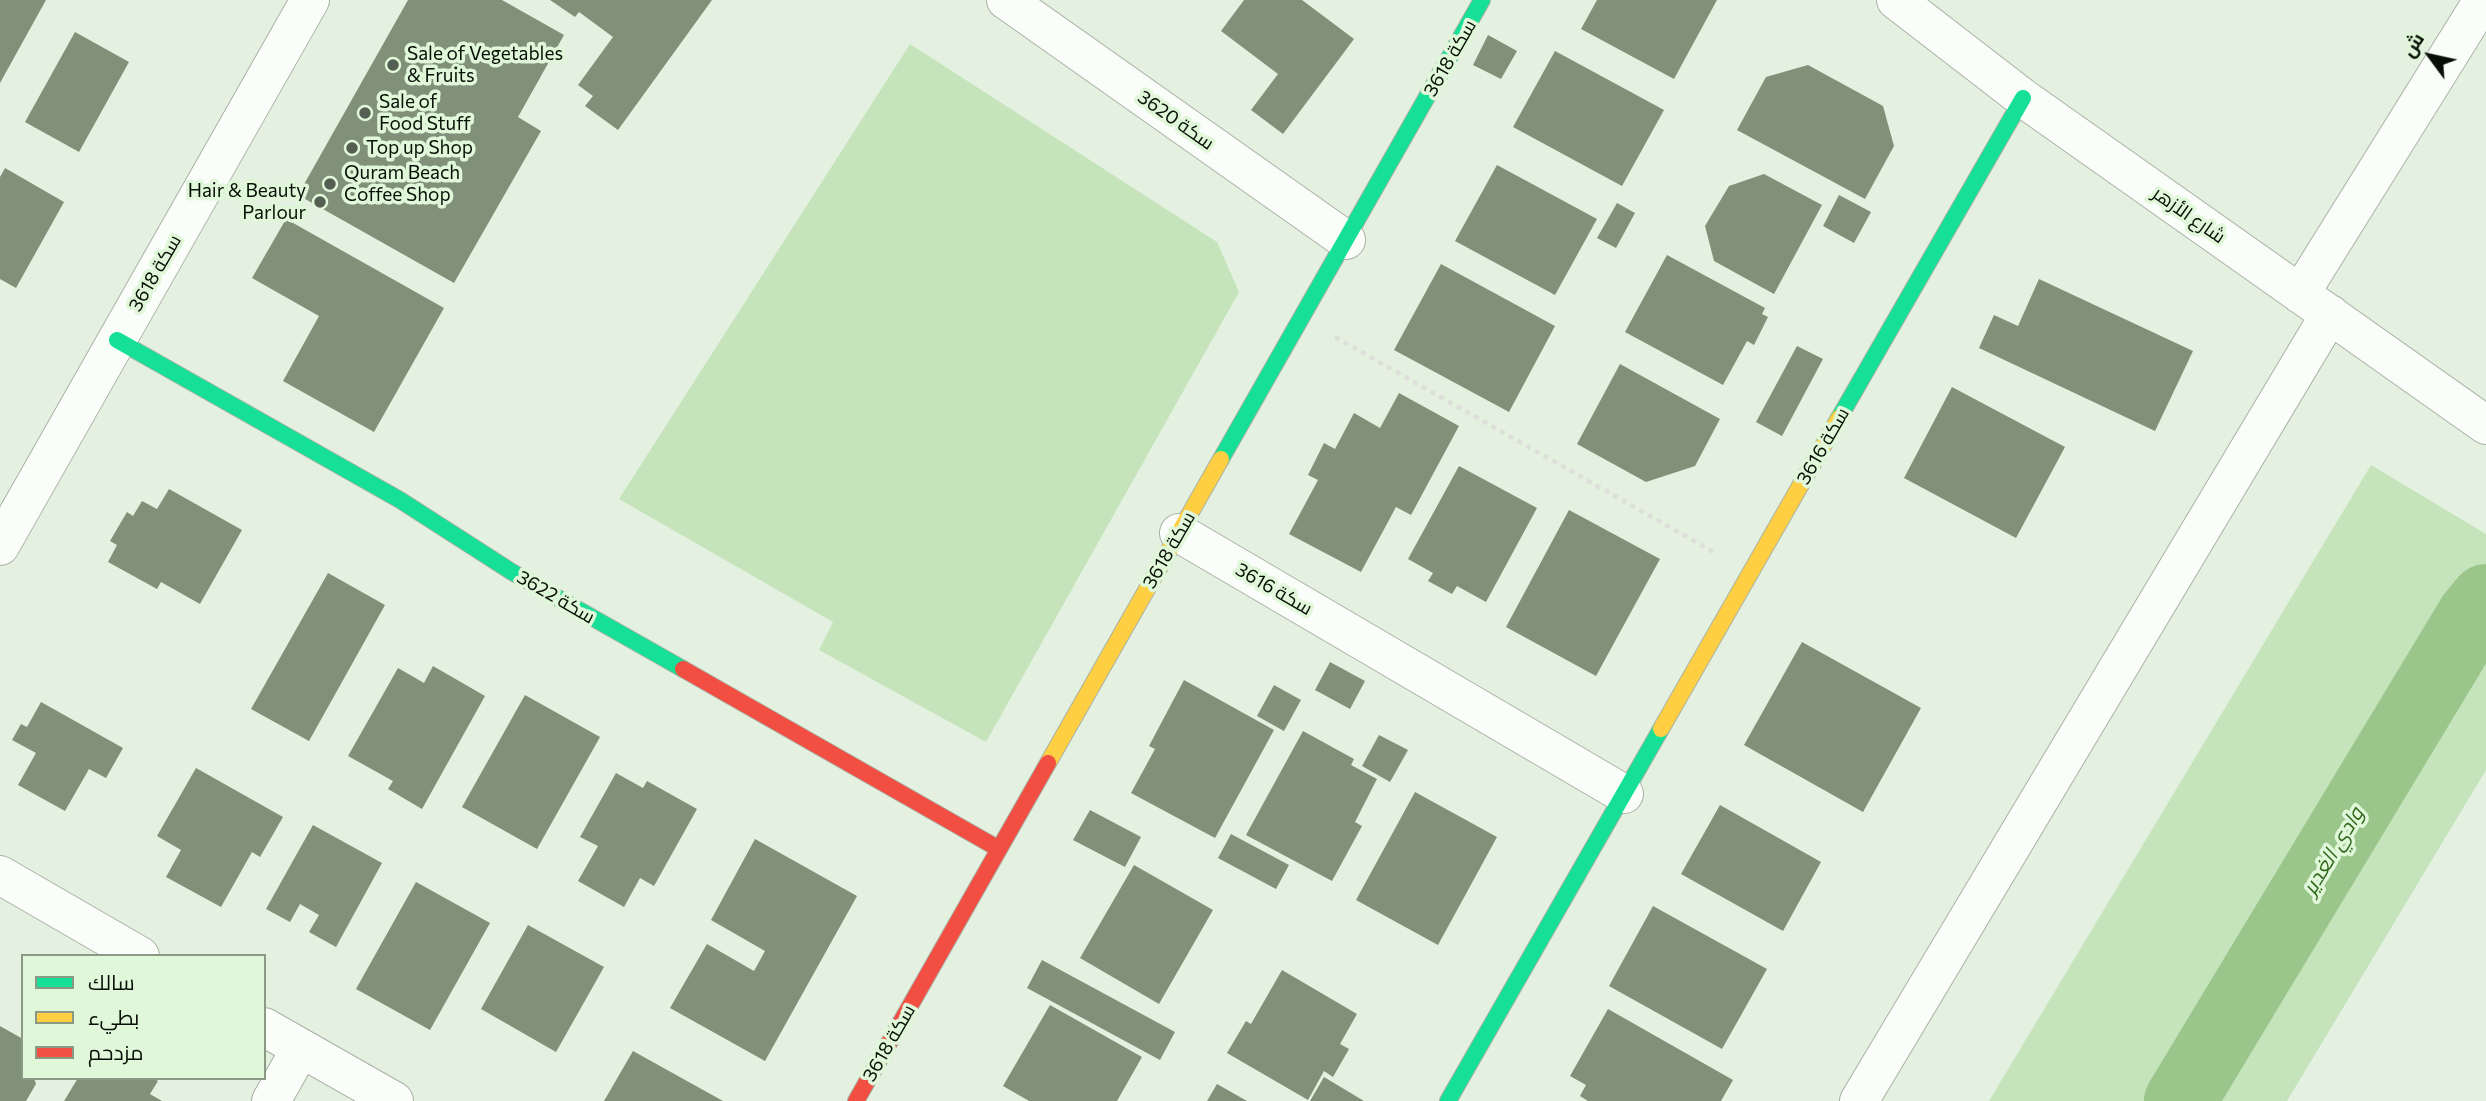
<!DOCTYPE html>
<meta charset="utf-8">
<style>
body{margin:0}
#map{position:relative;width:2486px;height:1101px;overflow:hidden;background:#e4f0e0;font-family:Commissioner,Cairo,sans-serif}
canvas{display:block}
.legend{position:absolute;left:21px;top:954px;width:245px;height:126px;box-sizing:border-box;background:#e0f7d9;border:2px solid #8a9a85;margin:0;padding:9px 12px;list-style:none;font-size:21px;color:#080f06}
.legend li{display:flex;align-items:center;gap:14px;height:35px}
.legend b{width:35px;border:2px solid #8a9a85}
.north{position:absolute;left:2395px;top:21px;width:70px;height:70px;-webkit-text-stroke:5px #e0f7d9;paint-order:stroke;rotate:303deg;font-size:19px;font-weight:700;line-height:28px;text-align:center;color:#080f06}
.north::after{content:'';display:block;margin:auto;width:24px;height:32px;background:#080f06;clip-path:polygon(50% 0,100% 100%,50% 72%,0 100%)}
</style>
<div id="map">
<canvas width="2486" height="1101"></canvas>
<ul class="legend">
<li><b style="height:9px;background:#16e098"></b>سالك</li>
<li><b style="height:9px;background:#ffcf43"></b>بطيء</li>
<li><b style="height:9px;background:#f24e42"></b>مزدحم</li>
</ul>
<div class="north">ش</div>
</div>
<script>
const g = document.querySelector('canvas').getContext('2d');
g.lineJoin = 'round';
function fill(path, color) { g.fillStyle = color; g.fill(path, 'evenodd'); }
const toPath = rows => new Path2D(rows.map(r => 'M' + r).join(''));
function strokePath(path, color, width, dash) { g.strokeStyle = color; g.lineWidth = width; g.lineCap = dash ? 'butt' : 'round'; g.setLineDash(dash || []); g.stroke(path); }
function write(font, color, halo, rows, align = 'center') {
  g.font = font + ' Commissioner,Cairo,sans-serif'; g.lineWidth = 7; g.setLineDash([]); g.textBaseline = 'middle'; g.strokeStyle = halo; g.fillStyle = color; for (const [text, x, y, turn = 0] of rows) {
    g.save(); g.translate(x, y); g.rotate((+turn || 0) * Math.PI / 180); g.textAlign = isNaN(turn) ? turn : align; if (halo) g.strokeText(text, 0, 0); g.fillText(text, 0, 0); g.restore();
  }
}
fill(toPath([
 [910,44,1217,242,1239,292,986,742,819,650,833,622,619,499],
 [2371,465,2486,534,2486,770,2287,1101,1989,1101]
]), '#c6e4bc');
strokePath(toPath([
 [2180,1101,2472,617,2486,600]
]), '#9ac68b', 72);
fill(toPath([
 [0,0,46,0,0,83],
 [408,0,502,0,564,35,518,117,541,131,454,283,298,195],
 [550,0,712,0,618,130,585,106,593,96,578,85,613,37,579,12,575,17],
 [1244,0,1302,0,1354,39,1283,134,1251,110,1278,74,1221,31],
 [1597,0,1717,0,1674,79,1581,29],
 [75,32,129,62,79,152,25,122],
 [1488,35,1517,51,1501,79,1473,65],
 [1555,51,1664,110,1622,186,1513,127],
 [1808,65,1883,106,1894,146,1865,199,1737,130,1766,77],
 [1497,165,1597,219,1555,295,1455,241],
 [5,168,64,202,16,288,0,279,0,177],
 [1764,174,1822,205,1774,294,1714,261,1705,226,1729,186],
 [1839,195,1871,212,1854,243,1823,226],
 [1617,203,1635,213,1616,248,1597,238],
 [286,219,444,308,374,432,283,381,319,316,252,278],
 [1667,255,1765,308,1762,314,1768,317,1754,345,1747,341,1723,385,1625,332],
 [1441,264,1555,326,1509,412,1394,350],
 [2039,279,2193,351,2155,431,1979,348,1994,315,2018,326],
 [1797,346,1823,359,1782,436,1756,422],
 [1620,364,1720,419,1695,466,1646,482,1577,444],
 [1952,387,2065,447,2016,538,1904,478],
 [1399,393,1459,426,1411,515,1396,507,1361,572,1289,534,1318,480,1308,475,1324,443,1335,449,1354,413,1380,428],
 [1459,466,1537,508,1486,602,1457,586,1452,594,1428,581,1433,573,1408,559],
 [169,489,242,530,200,604,161,582,157,589,108,562,117,545,110,541,127,512,133,516,142,501,157,509],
 [1569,510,1660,559,1596,676,1506,627],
 [328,573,385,605,309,741,251,709],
 [1802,642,1921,708,1863,812,1744,745],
 [1330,662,1365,681,1350,709,1315,690],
 [433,666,485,696,422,809,388,789,393,781,348,756,398,668,424,683],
 [1184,680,1274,730,1215,838,1131,793,1155,749,1149,746],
 [1274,685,1301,700,1284,731,1257,716],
 [525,695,600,737,537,849,462,807],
 [41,702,123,748,106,778,89,769,65,811,18,785,36,753,12,740,21,724,27,727],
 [1303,731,1354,759,1351,765,1377,779,1355,822,1362,826,1332,881,1246,835],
 [1379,735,1408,750,1390,782,1362,766],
 [196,768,283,817,260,857,252,852,221,907,166,877,181,850,157,836],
 [616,773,643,788,647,781,697,809,654,886,640,878,624,907,578,881,598,846,580,837],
 [1415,792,1497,837,1438,945,1356,900],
 [1720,805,1821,862,1783,931,1681,874],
 [1090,810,1141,837,1125,867,1073,840],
 [313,825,382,863,336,947,309,932,319,915,300,904,290,922,266,909],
 [1231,834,1289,865,1276,889,1218,858],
 [755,839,857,896,765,1061,670,1008,707,944,754,971,765,951,711,920],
 [1134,865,1213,910,1159,1004,1080,958],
 [416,882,490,923,430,1030,356,989],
 [1653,906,1767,969,1722,1049,1609,986],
 [528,925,604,967,556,1052,481,1009],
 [1042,960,1175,1032,1160,1060,1027,988],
 [1282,970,1357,1014,1340,1044,1349,1049,1333,1077,1324,1071,1308,1100,1227,1053,1246,1021,1251,1024],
 [1050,1005,1142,1057,1117,1101,1029,1101,1003,1086],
 [1608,1009,1733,1080,1721,1101,1588,1101,1580,1096,1586,1085,1570,1076],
 [0,1026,23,1039,23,1078,34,1078,36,1084,26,1101,0,1101],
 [633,1051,723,1101,604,1101],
 [1324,1077,1364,1101,1310,1101],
 [78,1078,153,1078,158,1081,150,1094,162,1101,64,1101],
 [1217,1084,1247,1101,1207,1101]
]), '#809079');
const street = toPath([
 [1006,0,1346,240],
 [1896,0,2023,98,2486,425],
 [2300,294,2483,0],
 [1179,533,1624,794],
 [0,546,310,0],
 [0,875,140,956],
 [264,1027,394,1101],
 [271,1101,301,1048],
 [1859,1101,2330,314]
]);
const fast = toPath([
 [117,340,400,500,512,572,683,669],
 [1839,418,2023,98],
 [1221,459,1482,0],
 [1448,1101,1661,729]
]);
const slow = toPath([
 [1661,729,1839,418],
 [1048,763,1221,459]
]);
const jam = toPath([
 [683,669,999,849],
 [856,1101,1048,763]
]);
strokePath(street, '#a9b2a6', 40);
strokePath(fast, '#a9b2a6', 18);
strokePath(slow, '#a9b2a6', 18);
strokePath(jam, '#a9b2a6', 18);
strokePath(toPath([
 [1335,337,1717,554]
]), '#dcdfda', 4.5, [5, 5]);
strokePath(street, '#fbfdfa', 38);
strokePath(fast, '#16e098', 16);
strokePath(slow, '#ffcf43', 16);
strokePath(jam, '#f24e42', 16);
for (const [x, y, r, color] of [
 [393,65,7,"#555e52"],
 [365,113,7,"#555e52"],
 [352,148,7,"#555e52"],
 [330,184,7,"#555e52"],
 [320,202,7,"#555e52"]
]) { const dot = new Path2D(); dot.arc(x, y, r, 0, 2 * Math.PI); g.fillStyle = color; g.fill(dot); strokePath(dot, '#e0f7d9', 2.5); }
write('19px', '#080f06', '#e0f7d9', [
 ["Sale of Vegetables",407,54],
 ["& Fruits",407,76],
 ["Sale of",379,102],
 ["Food Stuff",379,124],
 ["Top up Shop",366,148],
 ["Quram Beach",344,173],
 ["Coffee Shop",344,195],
 ["Hair & Beauty",306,191,"right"],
 ["Parlour",306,213,"right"]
], 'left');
write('19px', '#080f06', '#e0f7d9', [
 ["سكة 3618",1450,58,-60],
 ["سكة 3620",1176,120,35],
 ["شارع الأزهر",2189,215,35],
 ["سكة 3618",155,273,-60],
 ["سكة 3616",1823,446,-60],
 ["سكة 3618",1169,550,-60],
 ["سكة 3616",1274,589,30],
 ["سكة 3622",556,597,30],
 ["سكة 3618",889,1043,-60]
]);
write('italic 21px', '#30671b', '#e0f7d9', [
 ["وادي الغدير",2333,851,-59]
]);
</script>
